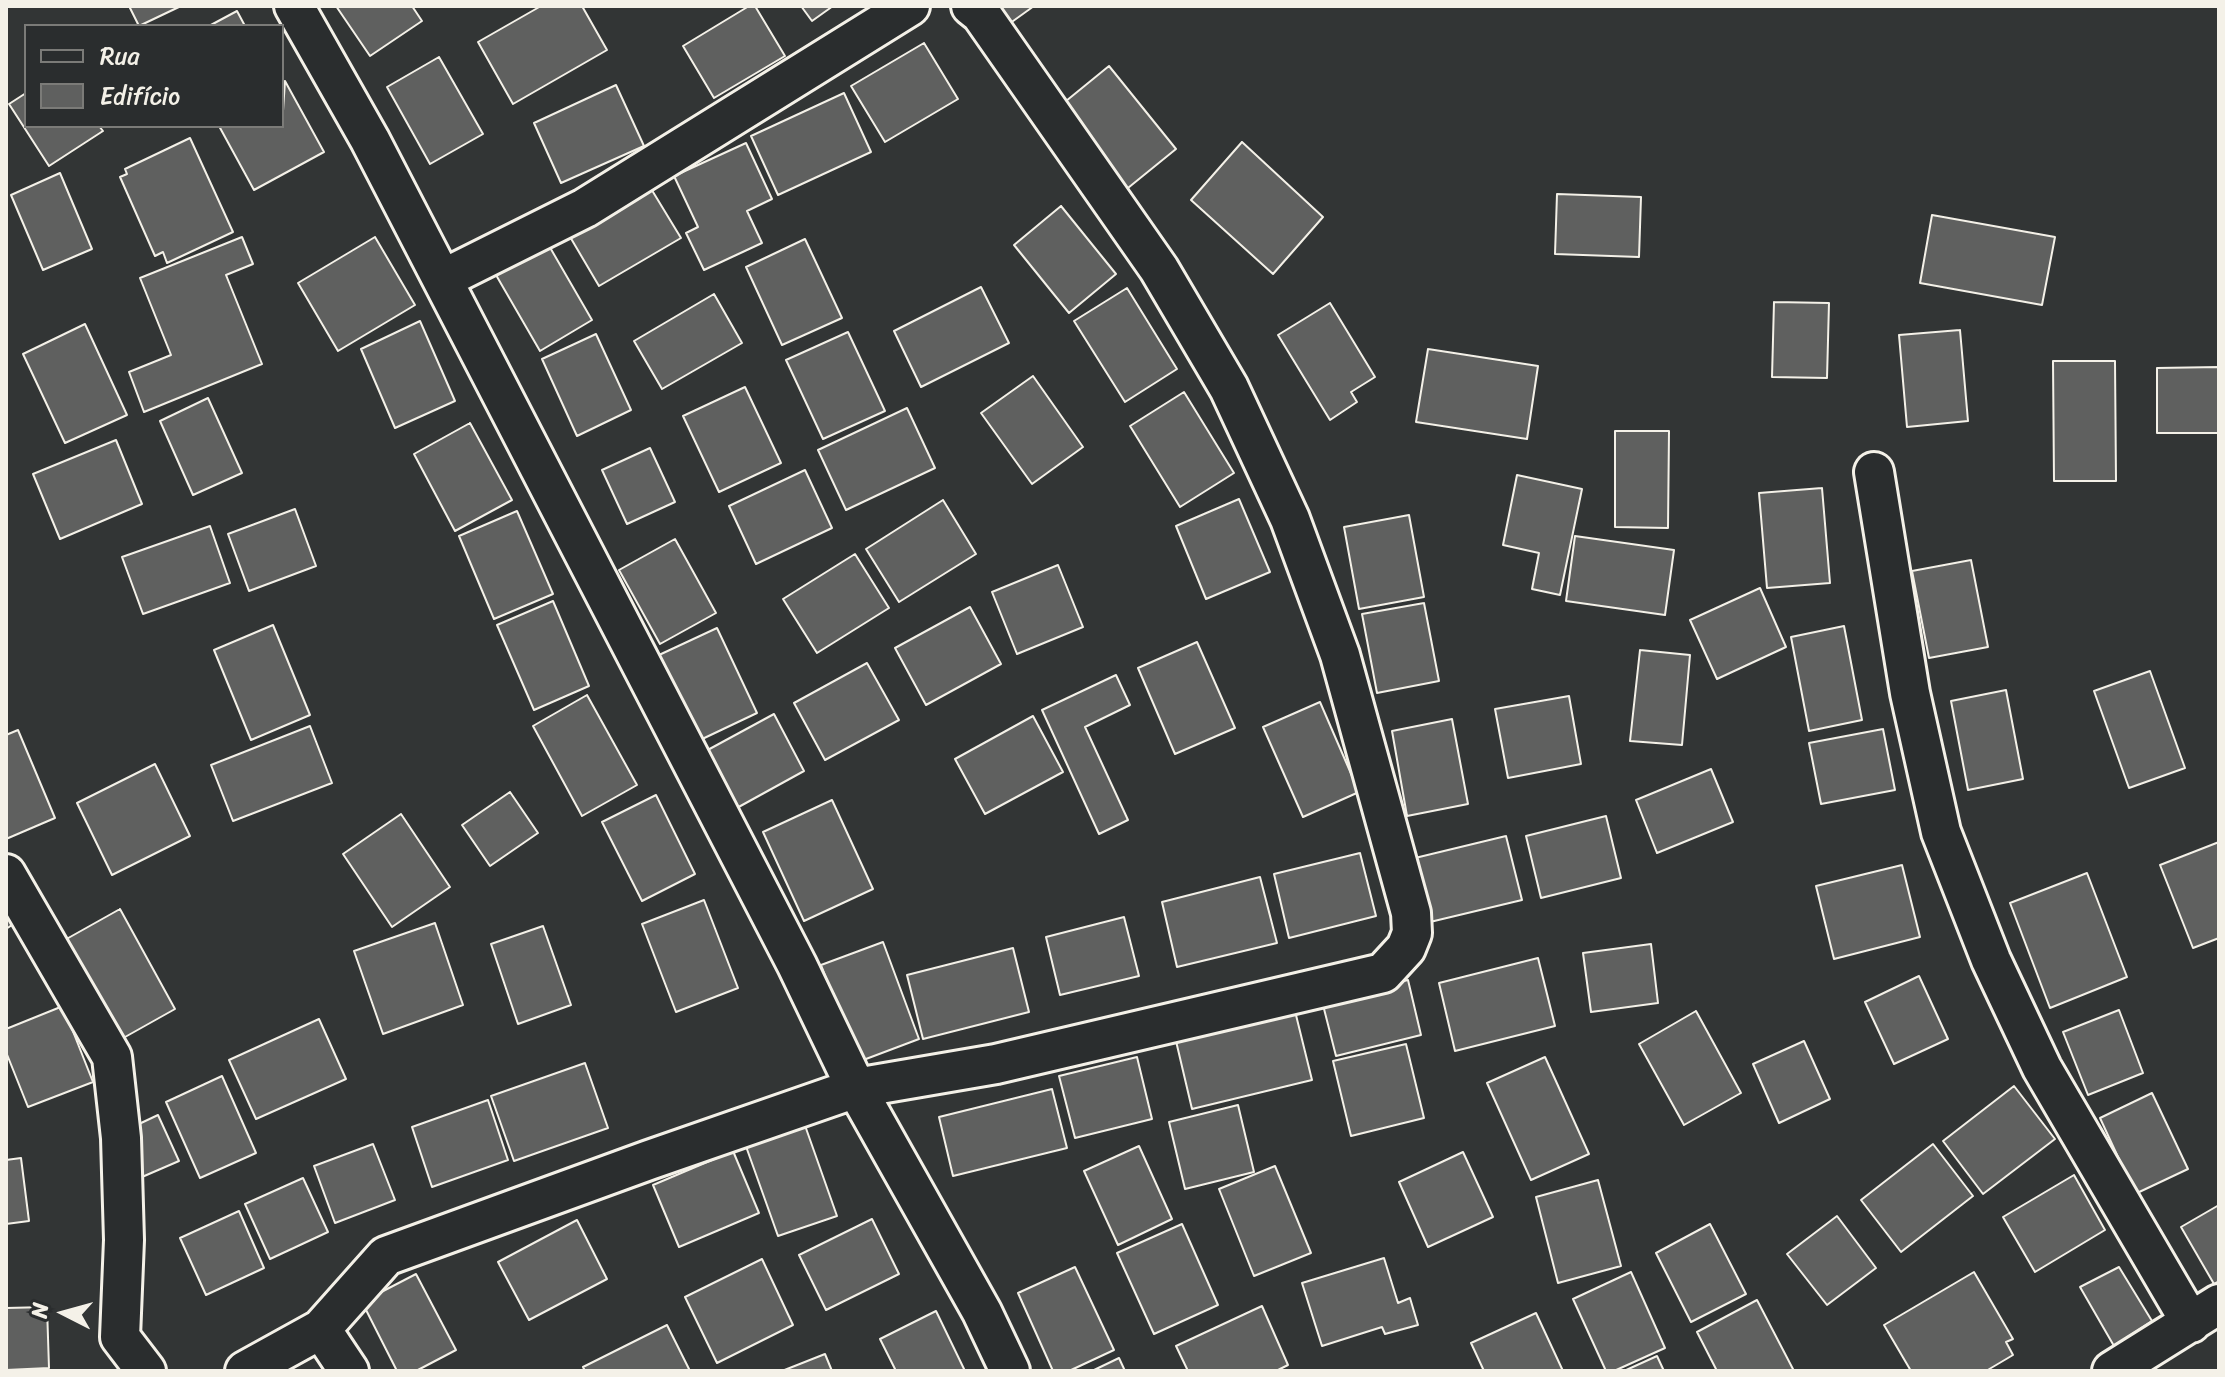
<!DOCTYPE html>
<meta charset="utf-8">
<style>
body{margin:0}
#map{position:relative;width:2225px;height:1377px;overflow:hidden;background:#323535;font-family:Sriracha,sans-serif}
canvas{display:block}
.frame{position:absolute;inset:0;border:8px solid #f4f1e8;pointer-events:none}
.legend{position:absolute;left:24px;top:24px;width:260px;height:104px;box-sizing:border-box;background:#2a2d2e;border:2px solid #7b7b78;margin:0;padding:10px 14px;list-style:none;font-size:24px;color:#f4f1e8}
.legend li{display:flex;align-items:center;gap:16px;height:40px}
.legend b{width:40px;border:2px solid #7b7b78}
.north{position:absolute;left:24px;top:1273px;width:80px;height:80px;-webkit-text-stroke:6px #2a2d2e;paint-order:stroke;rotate:276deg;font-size:22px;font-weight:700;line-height:32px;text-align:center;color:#f4f1e8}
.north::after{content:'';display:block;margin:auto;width:28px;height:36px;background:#f4f1e8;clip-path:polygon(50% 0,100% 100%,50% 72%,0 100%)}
</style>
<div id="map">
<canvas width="2225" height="1377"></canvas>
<div class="frame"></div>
<ul class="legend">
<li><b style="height:10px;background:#2a2d2e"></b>Rua</li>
<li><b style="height:22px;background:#5f605f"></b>Edifício</li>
</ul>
<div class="north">N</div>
</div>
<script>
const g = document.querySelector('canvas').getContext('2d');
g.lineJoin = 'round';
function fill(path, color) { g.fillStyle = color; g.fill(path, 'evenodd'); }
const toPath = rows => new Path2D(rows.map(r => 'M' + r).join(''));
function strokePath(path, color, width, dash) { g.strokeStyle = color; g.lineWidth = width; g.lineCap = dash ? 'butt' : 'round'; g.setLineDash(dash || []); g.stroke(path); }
const building = toPath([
 [129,6,181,6,139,26,129,6],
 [336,6,412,6,422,21,370,56,336,6],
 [541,6,582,6,607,50,513,104,478,42,541,6],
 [749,6,755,6,785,56,714,98,683,46,749,6],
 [801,6,833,6,812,21,801,6],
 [986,6,1034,6,1002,29,986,6],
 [237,11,245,26,209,26,237,11],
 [924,43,958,99,885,142,851,86,924,43],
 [439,57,483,134,430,164,387,87,439,57],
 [1109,66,1176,149,1123,192,1055,110,1109,66],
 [285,81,324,152,254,190,219,126,282,126,285,81],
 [616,85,644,146,561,183,534,123,616,85],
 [26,93,26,126,99,126,103,131,49,166,9,104,26,93],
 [844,93,871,152,778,195,751,136,844,93],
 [190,138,233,232,167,263,163,252,155,256,120,177,127,174,125,169,190,138],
 [1242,142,1323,217,1273,274,1191,200,1242,142],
 [746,143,772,199,747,211,762,243,704,270,686,233,698,227,674,176,746,143],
 [60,173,92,249,43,270,11,195,60,173],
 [650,187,681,238,599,286,566,230,650,187],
 [1557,194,1641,197,1639,257,1555,254,1557,194],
 [1061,206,1116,274,1069,313,1014,245,1061,206],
 [1932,215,2055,237,2042,305,1920,283,1932,215],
 [242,237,253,264,226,275,262,364,144,412,129,372,171,355,140,278,242,237],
 [375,237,415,305,338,351,298,283,375,237],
 [805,239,842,318,782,345,746,267,805,239],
 [548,244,592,320,540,351,496,275,548,244],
 [981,287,1009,343,921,387,894,331,981,287],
 [1127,288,1177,369,1125,402,1074,321,1127,288],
 [714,294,742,343,662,389,634,341,714,294],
 [1774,302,1829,303,1827,378,1772,377,1774,302],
 [1330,303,1375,377,1351,392,1357,402,1330,420,1278,335,1330,303],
 [420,321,455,401,395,428,361,349,420,321],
 [85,324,127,415,65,443,23,354,85,324],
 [1960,330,1968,421,1907,427,1899,335,1960,330],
 [848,332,885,411,823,439,786,360,848,332],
 [596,334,631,410,577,436,542,359,596,334],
 [1428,349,1538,366,1527,439,1416,422,1428,349],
 [2053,361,2115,361,2116,481,2054,481,2053,361],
 [2219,367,2219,433,2157,433,2157,368,2219,367],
 [1033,376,1083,447,1032,484,981,413,1033,376],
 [745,387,781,463,719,492,683,416,745,387],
 [1184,392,1234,473,1180,507,1130,426,1184,392],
 [208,398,242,473,193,495,160,421,208,398],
 [907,408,935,468,846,510,818,450,907,408],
 [470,423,512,500,455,531,414,454,470,423],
 [1615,431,1669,431,1668,528,1615,527,1615,431],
 [116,440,142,504,60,539,33,474,116,440],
 [650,448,675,502,627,524,602,470,650,448],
 [805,470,832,528,756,564,729,506,805,470],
 [1517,475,1582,489,1560,595,1532,589,1539,553,1503,545,1517,475],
 [1822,488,1830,583,1767,588,1759,493,1822,488],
 [1239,499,1270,572,1206,599,1176,526,1239,499],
 [943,500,976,554,899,602,866,549,943,500],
 [295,509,316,566,249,591,228,534,295,509],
 [517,511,553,594,494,619,459,536,517,511],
 [1409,515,1424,597,1359,609,1344,527,1409,515],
 [210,526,230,583,143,614,122,557,210,526],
 [1575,536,1674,550,1665,615,1566,601,1575,536],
 [675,539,716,613,660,644,619,570,675,539],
 [855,554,889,608,817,653,783,599,855,554],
 [1971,560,1988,647,1929,658,1912,571,1971,560],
 [1058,565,1083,627,1017,654,992,592,1058,565],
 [1760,588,1786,647,1717,679,1690,620,1760,588],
 [553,601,589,686,534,710,497,625,553,601],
 [1424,603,1439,681,1377,693,1362,614,1424,603],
 [970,607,1001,664,926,705,895,648,970,607],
 [273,625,310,715,251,740,214,650,273,625],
 [1844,626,1862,720,1809,731,1791,637,1844,626],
 [717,628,757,713,698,741,659,655,717,628],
 [1197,642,1235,728,1175,754,1138,668,1197,642],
 [1640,650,1690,655,1682,745,1630,741,1640,650],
 [867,663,899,720,825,760,794,703,867,663],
 [2150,671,2185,768,2129,788,2094,691,2150,671],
 [1116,675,1130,705,1085,727,1128,820,1099,834,1042,710,1116,675],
 [2006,690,2023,779,1968,790,1951,701,2006,690],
 [587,695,637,785,582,816,533,726,587,695],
 [1569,696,1581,764,1508,778,1495,709,1569,696],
 [1320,702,1359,792,1303,817,1263,727,1320,702],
 [774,714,804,771,735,809,704,752,774,714],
 [1033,716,1063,772,985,814,955,759,1033,716],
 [1452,719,1468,804,1407,816,1392,731,1452,719],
 [310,726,332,783,233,821,211,765,310,726],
 [1883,729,1895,790,1821,804,1809,743,1883,729],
 [18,730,55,818,6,839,6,735,18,730],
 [155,764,190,836,112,875,77,803,155,764],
 [1711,769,1733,822,1657,853,1636,800,1711,769],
 [510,792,538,833,490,866,462,825,510,792],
 [656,795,695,874,642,901,602,822,656,795],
 [832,800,873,889,804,921,763,832,832,800],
 [401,814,450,887,392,927,343,854,401,814],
 [1606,816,1621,878,1541,898,1526,836,1606,816],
 [1506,836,1522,900,1430,922,1415,858,1506,836],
 [2219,842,2219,938,2193,948,2160,865,2219,842],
 [1360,853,1376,916,1289,938,1274,874,1360,853],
 [1902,865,1920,937,1834,959,1816,886,1902,865],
 [2087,873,2127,977,2050,1008,2010,903,2087,873],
 [1260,877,1277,943,1177,967,1162,902,1260,877],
 [704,900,738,988,676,1012,642,924,704,900],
 [6,903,18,921,6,929,6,903],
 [120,909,175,1009,109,1046,54,946,120,909],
 [1124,917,1139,976,1060,995,1046,937,1124,917],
 [435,923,463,1005,383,1034,354,951,435,923],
 [543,926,571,1005,518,1024,491,944,543,926],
 [883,942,919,1039,858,1062,821,965,883,942],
 [1651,944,1658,1003,1591,1012,1583,953,1651,944],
 [1013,948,1029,1012,923,1039,907,975,1013,948],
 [1538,958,1555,1026,1455,1051,1439,983,1538,958],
 [1919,976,1948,1039,1894,1064,1865,1002,1919,976],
 [1408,980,1421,1035,1336,1056,1322,1001,1408,980],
 [63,1006,93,1082,28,1107,6,1052,6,1029,63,1006],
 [2119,1010,2143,1073,2088,1095,2063,1032,2119,1010],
 [1295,1011,1312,1080,1192,1109,1176,1041,1295,1011],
 [1696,1011,1741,1093,1684,1125,1639,1044,1696,1011],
 [319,1019,346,1079,256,1119,229,1060,319,1019],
 [1804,1041,1830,1099,1779,1123,1753,1064,1804,1041],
 [1406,1044,1424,1118,1351,1136,1333,1061,1406,1044],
 [1137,1057,1152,1119,1075,1138,1059,1076,1137,1057],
 [1545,1057,1589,1154,1531,1180,1487,1083,1545,1057],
 [585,1063,608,1128,514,1161,491,1096,585,1063],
 [222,1076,256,1153,200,1178,166,1102,222,1076],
 [2014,1086,2055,1139,1983,1194,1943,1141,2014,1086],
 [1052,1089,1067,1148,953,1176,939,1117,1052,1089],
 [2152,1093,2188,1169,2135,1194,2100,1118,2152,1093],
 [488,1100,508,1160,432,1187,412,1127,488,1100],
 [1238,1105,1254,1172,1185,1189,1169,1122,1238,1105],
 [158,1115,179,1161,142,1177,122,1132,158,1115],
 [802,1117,837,1216,778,1236,743,1138,802,1117],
 [373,1144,395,1200,335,1223,314,1166,373,1144],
 [1933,1144,1973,1196,1901,1252,1861,1200,1933,1144],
 [1139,1146,1172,1219,1118,1245,1084,1171,1139,1146],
 [733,1151,759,1213,679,1247,653,1185,733,1151],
 [1463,1152,1493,1217,1428,1247,1399,1182,1463,1152],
 [21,1158,29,1221,6,1224,6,1160,21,1158],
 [1275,1166,1311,1253,1254,1276,1219,1189,1275,1166],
 [2074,1175,2105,1230,2035,1272,2003,1217,2074,1175],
 [303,1178,328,1232,270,1259,245,1204,303,1178],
 [1598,1180,1621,1266,1558,1283,1536,1197,1598,1180],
 [2219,1205,2219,1281,2214,1284,2181,1227,2219,1205],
 [239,1211,264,1268,206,1295,180,1238,239,1211],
 [1837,1216,1876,1268,1827,1305,1787,1254,1837,1216],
 [872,1219,899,1274,826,1310,799,1255,872,1219],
 [577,1220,607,1279,529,1320,498,1262,577,1220],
 [1182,1224,1218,1305,1154,1334,1117,1253,1182,1224],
 [1710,1224,1746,1294,1691,1322,1656,1253,1710,1224],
 [1384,1258,1398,1303,1410,1298,1418,1325,1385,1334,1382,1327,1322,1346,1302,1283,1384,1258],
 [762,1259,793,1325,717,1363,685,1297,762,1259],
 [1075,1267,1114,1350,1069,1371,1053,1371,1018,1293,1075,1267],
 [2119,1267,2152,1321,2114,1346,2080,1287,2119,1267],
 [1631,1272,1665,1348,1614,1371,1606,1371,1573,1299,1631,1272],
 [1974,1272,2013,1339,2006,1342,2013,1355,1986,1371,1911,1371,1884,1325,1974,1272],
 [416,1274,456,1350,416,1371,397,1371,362,1302,416,1274],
 [1757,1300,1794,1371,1717,1371,1697,1332,1757,1300],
 [1262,1306,1288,1365,1276,1371,1188,1371,1176,1346,1262,1306],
 [47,1307,49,1368,6,1370,6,1308,47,1307],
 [936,1311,965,1371,896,1371,880,1339,936,1311],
 [1536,1313,1563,1371,1484,1371,1471,1343,1536,1313],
 [667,1325,690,1371,585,1371,583,1367,667,1325],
 [825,1354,832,1371,782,1371,825,1354],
 [1657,1356,1664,1371,1624,1371,1657,1356],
 [1119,1358,1125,1371,1092,1371,1119,1358]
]);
fill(building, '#5f605f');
strokePath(building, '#f4f1e8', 2);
const minor = toPath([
 [294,6,370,140,797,965,856,1088,982,1312,1010,1371],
 [443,279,585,208,910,6],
 [1874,472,1910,693,1941,832,1991,960,2042,1068,2191,1323],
 [6,874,112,1057,121,1138,124,1240,120,1337,146,1371],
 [321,1329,349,1371],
 [245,1371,321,1329,386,1256,649,1160,856,1088,996,1064,1383,973,1406,948,1412,933,1411,913,1340,655,1290,519,1229,388,1159,269,981,14,971,6],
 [2112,1371,2219,1304]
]);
strokePath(minor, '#f4f1e8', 44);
strokePath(minor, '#2a2d2e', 38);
</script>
